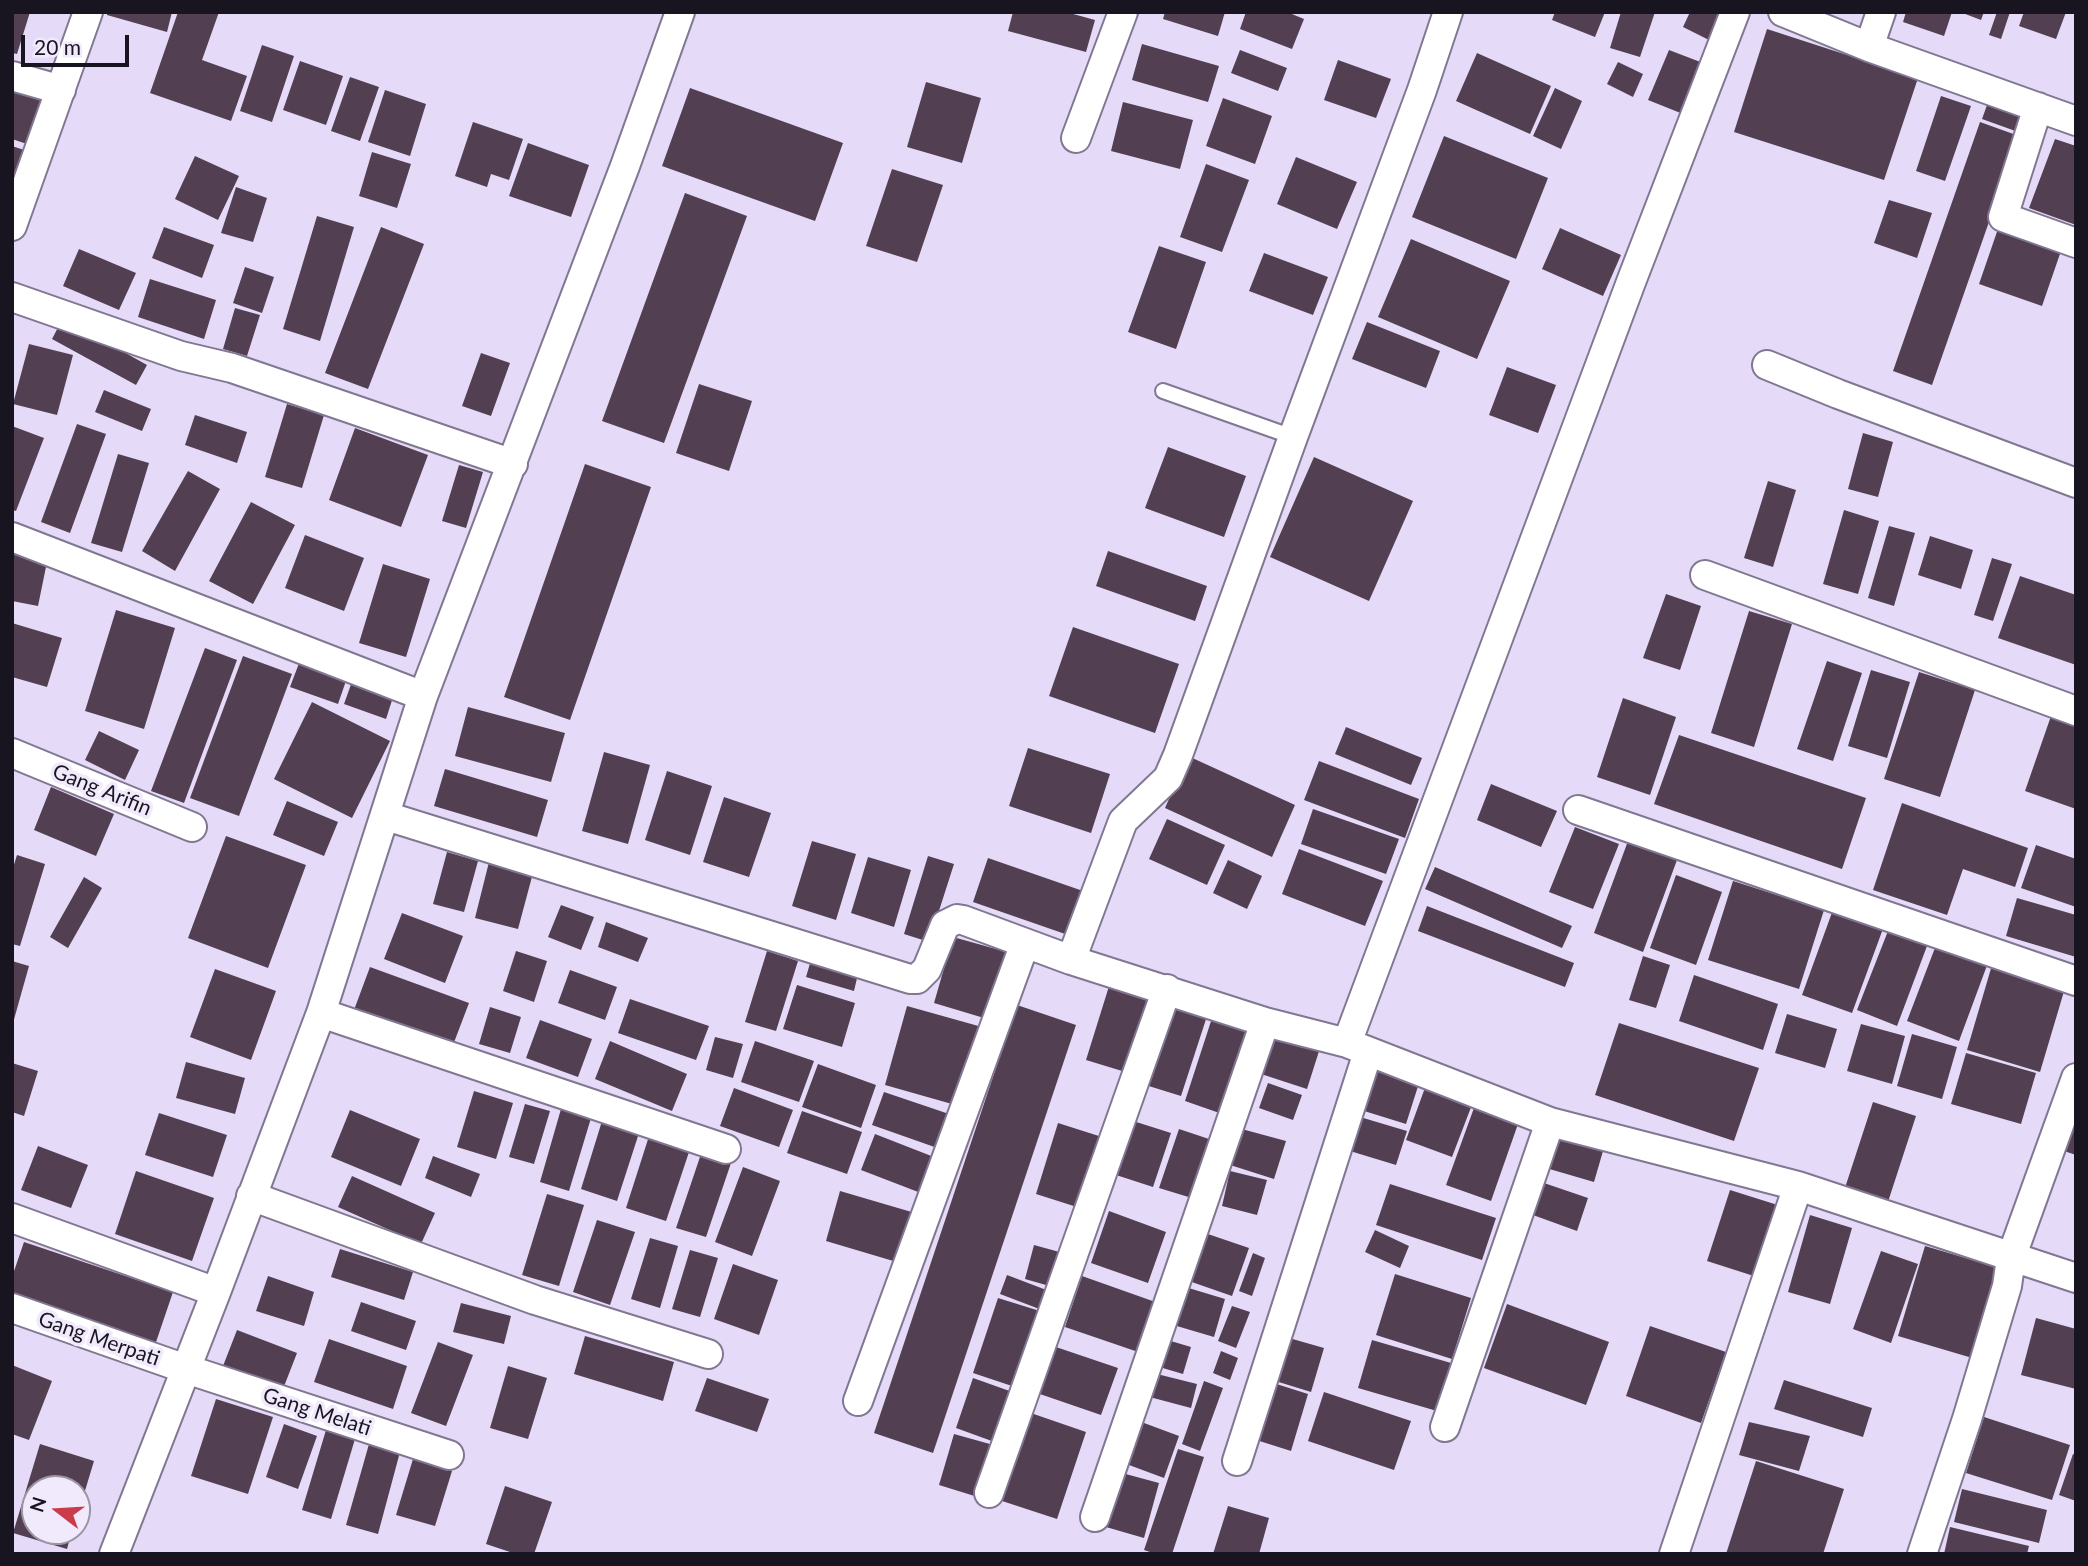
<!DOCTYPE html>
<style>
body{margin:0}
#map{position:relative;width:2088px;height:1566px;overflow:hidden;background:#e5dbf9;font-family:Lato,sans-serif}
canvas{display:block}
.frame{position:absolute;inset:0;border:14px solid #191520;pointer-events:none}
.north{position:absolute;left:21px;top:1475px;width:70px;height:70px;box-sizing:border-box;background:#f1eafc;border:2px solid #9b95a4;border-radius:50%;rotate:287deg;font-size:19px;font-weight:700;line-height:28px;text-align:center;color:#191520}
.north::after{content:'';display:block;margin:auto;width:24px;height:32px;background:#cb3b4a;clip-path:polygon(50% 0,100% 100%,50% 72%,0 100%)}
.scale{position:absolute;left:21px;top:35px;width:108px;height:32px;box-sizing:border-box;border:4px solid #191520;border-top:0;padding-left:9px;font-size:21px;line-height:24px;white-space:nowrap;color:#191520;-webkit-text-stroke:5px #f1eafc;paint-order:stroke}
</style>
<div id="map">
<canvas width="2088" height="1566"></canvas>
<div class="frame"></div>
<div class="north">N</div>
<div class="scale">20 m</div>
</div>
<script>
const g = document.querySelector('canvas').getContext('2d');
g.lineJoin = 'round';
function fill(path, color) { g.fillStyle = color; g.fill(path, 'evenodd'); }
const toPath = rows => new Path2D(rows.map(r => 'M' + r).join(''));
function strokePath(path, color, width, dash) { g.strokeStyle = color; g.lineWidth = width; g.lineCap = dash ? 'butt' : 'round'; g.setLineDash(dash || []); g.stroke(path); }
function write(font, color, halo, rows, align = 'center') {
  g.font = font + ' Lato,sans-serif'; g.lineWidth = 7; g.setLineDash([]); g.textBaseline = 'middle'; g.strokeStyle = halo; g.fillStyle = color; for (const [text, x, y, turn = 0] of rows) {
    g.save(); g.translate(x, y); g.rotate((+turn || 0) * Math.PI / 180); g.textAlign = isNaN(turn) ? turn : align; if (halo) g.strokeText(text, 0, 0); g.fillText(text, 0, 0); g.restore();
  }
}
fill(toPath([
 [12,12,30,12,17,54,12,53],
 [107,12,172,12,167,32,107,15],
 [178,12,219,12,202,60,247,76,231,121,150,93],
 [1013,12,1066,12,1095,20,1086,52,1008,31],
 [1165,12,1225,12,1218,36,1163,19],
 [1246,12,1287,12,1304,19,1292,49,1240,29],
 [1555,12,1605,12,1595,37,1552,20],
 [1621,12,1655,12,1640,57,1610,48],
 [1690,12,1727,12,1713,42,1683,27],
 [1906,12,1952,12,1944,36,1903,22],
 [1960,12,1984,12,1981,20],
 [1997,12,2010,12,2001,39,1989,35],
 [2024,12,2066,12,2056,39,2019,26],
 [1767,29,1918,78,1884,180,1734,132],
 [1142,44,1219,66,1208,102,1132,80],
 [262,45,294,56,272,122,240,111],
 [1240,50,1287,68,1278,91,1231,73],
 [1669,50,1703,63,1683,114,1648,100],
 [1477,53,1551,86,1530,134,1456,101],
 [1338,60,1391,79,1376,118,1324,100],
 [300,61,343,76,326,125,283,110],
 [1618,62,1643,74,1633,97,1607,84],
 [350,77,379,87,360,141,331,131],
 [12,80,48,93,30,145,12,139],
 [926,82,981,98,962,163,907,147],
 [690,88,843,143,815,221,662,166],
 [1555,88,1582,101,1561,149,1533,136],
 [385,90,426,104,410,156,368,142],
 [1991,94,2029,108,2021,133,1982,119],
 [1941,96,1971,106,1945,181,1916,171],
 [1223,98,1272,116,1255,164,1206,146],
 [1123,102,1193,120,1180,169,1111,151],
 [473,122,523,139,509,180,491,174,487,187,455,176],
 [1980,122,2019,136,1932,385,1893,371],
 [1444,136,1548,178,1516,259,1412,217],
 [2055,139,2076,146,2076,225,2029,208],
 [528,143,589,165,571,217,509,196],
 [12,146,24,150,12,185],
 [372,152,411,164,397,208,359,196],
 [195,156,239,176,218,220,175,199],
 [1296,157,1357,182,1337,229,1277,204],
 [1206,164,1249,180,1222,252,1180,237],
 [892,169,943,185,917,262,866,246],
 [236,187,267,198,253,242,221,233],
 [685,193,747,216,664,443,602,421],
 [1889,200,1932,213,1917,258,1874,243],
 [317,216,354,227,320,341,283,329],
 [1999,226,2062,248,2042,306,1979,284],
 [164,227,214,245,202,278,152,258],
 [381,227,424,244,368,389,325,373],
 [1560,228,1621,255,1603,296,1542,269],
 [1411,239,1510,281,1477,359,1378,317],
 [1159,246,1206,262,1176,349,1128,332],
 [79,249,136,273,119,310,63,286],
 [1264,253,1328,277,1313,315,1249,291],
 [245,267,274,277,262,313,233,303],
 [150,279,216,300,204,339,138,317],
 [235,308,260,315,247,356,223,349],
 [63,318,147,365,136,385,52,339],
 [1367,322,1440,351,1426,388,1352,359],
 [29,344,73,355,57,415,13,404],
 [481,353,510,363,491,416,462,406],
 [1507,367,1556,385,1538,433,1489,415],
 [699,384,752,401,729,471,676,453],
 [104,390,151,409,142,431,95,412],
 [287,404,324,415,302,488,265,477],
 [195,415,247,432,237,463,185,445],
 [77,424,106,434,70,533,41,522],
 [12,426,44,438,16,511,12,510],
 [355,428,428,455,401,527,329,500],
 [1863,433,1893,442,1878,497,1848,489],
 [1168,447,1246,476,1224,537,1145,508],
 [118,454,149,463,122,552,91,543],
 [1314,457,1413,501,1369,601,1270,557],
 [585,464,651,487,570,720,504,697],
 [459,465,483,472,466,528,442,521],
 [188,471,220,489,175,571,142,551],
 [1768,481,1796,490,1773,567,1744,558],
 [251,502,295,525,253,604,209,581],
 [1844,510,1879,521,1858,594,1823,584],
 [1889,526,1915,533,1894,606,1868,598],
 [305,535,364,558,344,611,285,588],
 [1930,536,1973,550,1961,589,1918,575],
 [1108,551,1207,586,1195,621,1096,586],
 [12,554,47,562,38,606,12,601],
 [1992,558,2012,564,1993,621,1974,615],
 [383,564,430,579,406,657,359,643],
 [2020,576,2076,595,2076,665,1998,638],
 [1666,594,1701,606,1680,670,1643,658],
 [116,610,175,628,144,729,85,711],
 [1749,611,1792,624,1754,747,1711,733],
 [12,623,62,638,47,687,12,677],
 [1073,627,1179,664,1155,733,1049,696],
 [205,648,237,660,184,803,151,791],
 [243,656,292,674,239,816,190,798],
 [301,658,348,675,338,704,290,687],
 [1827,661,1862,673,1833,761,1797,749],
 [1871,670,1910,682,1887,758,1848,746],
 [1919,672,1975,690,1940,797,1884,779],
 [354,676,395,691,386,719,344,704],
 [1623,698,1676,717,1650,795,1597,777],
 [312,702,390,741,352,818,274,779],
 [468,707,565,733,551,782,455,756],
 [2051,716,2076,725,2076,809,2025,791],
 [1346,727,1422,758,1411,785,1335,754],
 [99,731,139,750,125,780,85,760],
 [1679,735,1866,798,1842,869,1654,804],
 [1028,748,1110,774,1091,833,1009,806],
 [604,752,650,765,628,844,582,831],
 [1188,756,1295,805,1272,857,1165,808],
 [1319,761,1419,799,1405,838,1304,800],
 [445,769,548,800,537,837,434,806],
 [667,771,712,786,690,855,645,840],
 [1491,784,1557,811,1541,847,1477,820],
 [51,787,114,814,96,856,34,830],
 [724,797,771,813,749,877,703,862],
 [287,801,338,822,324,856,273,835],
 [1902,803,2028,848,2015,887,1963,869,1947,915,1873,890],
 [1313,809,1399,839,1386,874,1301,844],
 [1167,819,1225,845,1207,885,1149,859],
 [1575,827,1619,844,1593,909,1549,892],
 [226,836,306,865,268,968,188,938],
 [812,841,856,854,836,920,792,906],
 [1628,841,1677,860,1643,952,1594,933],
 [2036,845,2076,859,2076,907,2021,888],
 [1299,849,1383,881,1365,926,1282,894],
 [447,852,478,861,464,912,433,904],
 [17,855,45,864,20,946,12,944,12,871],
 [928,856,954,864,929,942,904,934],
 [868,857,911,870,894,927,851,913],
 [988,858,1083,891,1068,935,973,902],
 [1228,860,1262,876,1247,909,1213,893],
 [489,862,533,873,518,929,475,918],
 [1435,867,1572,926,1562,948,1425,889],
 [1676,875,1722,892,1696,965,1650,948],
 [84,877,102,888,68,948,50,937],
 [1733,881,1824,910,1799,989,1708,960],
 [2017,898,2076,915,2076,957,2006,936],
 [561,905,594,917,581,950,548,937],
 [1427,906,1574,963,1565,987,1418,931],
 [1834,907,1884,926,1852,1013,1802,995],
 [402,913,463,936,445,983,384,959],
 [606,922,648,938,638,962,598,947],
 [1888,931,1927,946,1897,1026,1857,1010],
 [953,937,1014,954,994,1021,934,1003],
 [1938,940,1989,960,1959,1041,1907,1021],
 [516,951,547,961,534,1002,503,991],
 [767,951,798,961,776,1031,745,1022],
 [1643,956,1670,965,1656,1008,1629,1000],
 [811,960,858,974,854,991,806,977],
 [12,961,29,966,13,1023,12,1023],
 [1992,965,2065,988,2040,1072,1967,1050],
 [370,967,469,1003,453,1045,354,1010],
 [215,969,276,991,251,1060,190,1037],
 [570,970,617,987,605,1020,558,1003],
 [1694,975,1778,1004,1763,1050,1679,1021],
 [1110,983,1155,997,1132,1074,1086,1060],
 [797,985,855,1003,842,1047,783,1029],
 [1167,997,1209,1010,1181,1096,1139,1083],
 [630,999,709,1026,696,1060,618,1033],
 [1017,1005,1076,1025,933,1453,874,1433],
 [907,1006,982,1027,959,1106,885,1085],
 [490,1007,521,1017,510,1053,479,1044],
 [1214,1012,1257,1027,1228,1116,1185,1101],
 [1787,1014,1837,1029,1825,1068,1775,1053],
 [540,1020,592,1039,578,1077,526,1058],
 [1619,1023,1759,1068,1734,1141,1595,1095],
 [1861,1024,1905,1036,1892,1084,1847,1071],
 [1272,1032,1320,1048,1307,1089,1258,1073],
 [1912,1034,1957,1047,1942,1099,1897,1086],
 [715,1037,743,1044,733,1078,706,1070],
 [610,1041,687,1074,672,1111,595,1079],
 [755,1041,814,1061,799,1102,741,1082],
 [1966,1053,2036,1073,2021,1124,1951,1104],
 [186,1062,245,1078,235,1114,176,1098],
 [12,1063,38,1071,24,1116,12,1112],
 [818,1064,876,1085,861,1128,802,1107],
 [1375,1066,1420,1080,1406,1124,1361,1110],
 [1268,1083,1302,1095,1293,1120,1259,1108],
 [1426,1085,1473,1102,1452,1157,1406,1140],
 [734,1088,793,1110,779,1147,720,1126],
 [474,1091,513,1103,496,1159,457,1147],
 [884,1092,955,1116,943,1150,872,1125],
 [1873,1102,1916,1116,1885,1211,1842,1197],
 [525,1104,550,1111,534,1164,509,1157],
 [1474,1108,1518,1124,1491,1201,1446,1185],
 [561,1109,591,1118,569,1191,540,1182],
 [350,1110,420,1139,401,1186,331,1157],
 [802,1111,862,1132,847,1174,787,1153],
 [159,1113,227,1135,213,1177,145,1155],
 [2076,1114,2076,1155,2064,1151],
 [1360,1117,1407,1131,1396,1165,1350,1151],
 [1130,1120,1171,1133,1153,1187,1113,1174],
 [602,1121,639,1133,617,1201,581,1189],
 [1058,1123,1102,1137,1080,1208,1036,1194],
 [1238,1128,1286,1141,1274,1179,1227,1164],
 [1179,1129,1215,1141,1195,1199,1159,1188],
 [650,1133,691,1146,666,1221,626,1208],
 [875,1134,939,1159,926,1195,861,1170],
 [1556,1137,1603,1151,1594,1182,1546,1168],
 [38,1146,88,1165,71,1208,21,1190],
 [702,1151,732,1160,706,1237,676,1228],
 [433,1156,480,1174,471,1197,425,1178],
 [743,1167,780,1181,752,1256,715,1242],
 [136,1171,214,1198,192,1261,115,1234],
 [1230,1171,1267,1180,1257,1215,1222,1206],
 [352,1176,435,1213,421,1244,338,1207],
 [1544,1183,1588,1198,1577,1231,1533,1215],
 [1390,1184,1496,1218,1482,1260,1376,1225],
 [1730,1190,1784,1207,1760,1278,1707,1261],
 [840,1191,915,1213,900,1263,826,1241],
 [547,1194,584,1205,559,1286,522,1275],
 [1109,1211,1166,1232,1148,1283,1091,1263],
 [1810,1215,1852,1228,1830,1304,1788,1292],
 [597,1220,635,1232,610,1305,573,1292],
 [1375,1230,1409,1246,1400,1268,1365,1252],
 [1202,1232,1249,1248,1232,1296,1186,1280],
 [650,1238,678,1246,660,1308,631,1299],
 [24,1242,173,1292,155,1345,12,1297,12,1277],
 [1034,1245,1063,1253,1053,1287,1025,1279],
 [1925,1246,2006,1270,1979,1360,1898,1336],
 [340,1249,413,1272,404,1300,331,1277],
 [690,1250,718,1258,700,1317,672,1309],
 [1881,1251,1918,1264,1891,1343,1853,1329],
 [1253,1253,1265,1258,1252,1296,1239,1291],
 [733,1264,778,1280,759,1335,714,1319],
 [1395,1274,1471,1298,1452,1359,1376,1335],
 [1007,1275,1049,1291,1042,1310,1000,1294],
 [268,1276,314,1292,304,1326,256,1311],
 [1082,1276,1161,1304,1144,1354,1065,1327],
 [1182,1286,1225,1299,1214,1337,1170,1324],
 [998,1298,1043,1312,1018,1388,973,1373],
 [361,1302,416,1321,406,1350,351,1331],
 [461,1303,511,1316,504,1344,453,1332],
 [1507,1304,1609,1342,1586,1405,1484,1368],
 [1232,1306,1250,1312,1236,1348,1218,1341],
 [2036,1318,2076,1329,2076,1389,2021,1375],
 [1650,1326,1726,1352,1701,1423,1626,1396],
 [237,1330,297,1353,283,1389,223,1366],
 [585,1336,674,1362,663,1401,574,1374],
 [1282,1336,1324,1348,1311,1392,1269,1379],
 [329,1339,407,1366,393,1409,314,1382],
 [1164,1339,1191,1347,1183,1374,1156,1366],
 [1372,1340,1451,1363,1437,1411,1358,1388],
 [438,1342,473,1355,446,1426,411,1413],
 [1050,1345,1118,1368,1101,1415,1034,1392],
 [1221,1351,1238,1358,1230,1380,1213,1373],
 [12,1365,52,1381,29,1440,12,1434],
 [508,1366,547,1378,528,1439,490,1428],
 [1149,1372,1197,1384,1191,1408,1142,1395],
 [707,1378,769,1399,757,1432,695,1411],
 [973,1378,1018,1394,1000,1444,956,1428],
 [1784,1380,1872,1408,1863,1437,1774,1409],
 [1204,1381,1223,1388,1200,1451,1182,1444],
 [1267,1381,1308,1394,1291,1451,1250,1438],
 [1324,1392,1411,1421,1394,1470,1308,1441],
 [216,1399,273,1417,248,1494,191,1476],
 [1025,1411,1086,1432,1057,1519,996,1499],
 [1984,1417,2070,1445,2052,1500,1966,1473],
 [1136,1420,1179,1436,1164,1478,1121,1462],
 [1749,1422,1810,1436,1799,1471,1739,1455],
 [284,1424,317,1436,298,1489,266,1477],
 [326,1430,355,1439,331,1519,302,1510],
 [954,1434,997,1446,981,1498,939,1485],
 [40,1444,94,1461,78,1514,77,1489,35,1489,35,1531,72,1531,67,1549,13,1533],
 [369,1444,400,1452,378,1534,346,1525],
 [1178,1449,1204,1457,1172,1554,1156,1554,1144,1550],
 [2073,1454,2076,1455,2076,1501,2059,1495],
 [413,1459,452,1471,435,1526,396,1515],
 [1756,1461,1844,1489,1823,1554,1726,1554],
 [1122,1473,1159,1483,1144,1538,1106,1527],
 [505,1486,552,1502,534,1554,516,1554,486,1544],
 [1962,1489,2047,1510,2039,1543,1954,1522],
 [1228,1506,1269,1518,1259,1554,1213,1554],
 [1950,1527,2029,1546,2027,1554,1944,1554]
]), '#533f52');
const service = toPath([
 [1163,391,1293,437]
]);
const minor = toPath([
 [1783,12,1869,47,2076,121],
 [1869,47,1881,12],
 [12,76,61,90],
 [2038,107,2003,217,2076,243],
 [1076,138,1123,12],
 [12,226,88,12],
 [12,297,181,356,232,368,513,464],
 [1767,365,1838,394,2076,483],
 [12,537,423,696,321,1013,216,1292,114,1554],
 [1705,575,2076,711],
 [423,696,625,166,680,12],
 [12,753,192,827],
 [1578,810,2076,981],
 [386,816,910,979,917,979,927,969,945,925,957,919,963,920,1071,960,1265,1022,1347,1043,1550,1122,1798,1186,2076,1278],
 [1071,960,1123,821,1168,778,1178,755,1293,437,1422,90,1448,12],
 [321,1013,726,1149],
 [1347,1043,1631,282,1735,12],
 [251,1196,535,1300,708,1354],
 [12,1218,216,1292],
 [12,1308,186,1369,449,1455],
 [858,1401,1025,943],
 [1445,1427,1550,1122],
 [1237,1461,1368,1052],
 [989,1493,1167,989],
 [1095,1517,1265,1022],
 [1674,1554,1798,1186],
 [1922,1554,1967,1419,2007,1286,2011,1258,2076,1078]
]);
strokePath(service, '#817792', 18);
strokePath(minor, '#817792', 32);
strokePath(service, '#fff', 14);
strokePath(minor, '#fff', 28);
write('21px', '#191520', '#f1eafc', [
 ["Gang Arifin",102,790,22],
 ["Gang Merpati",99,1339,19],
 ["Gang Melati",317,1412,18]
]);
</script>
